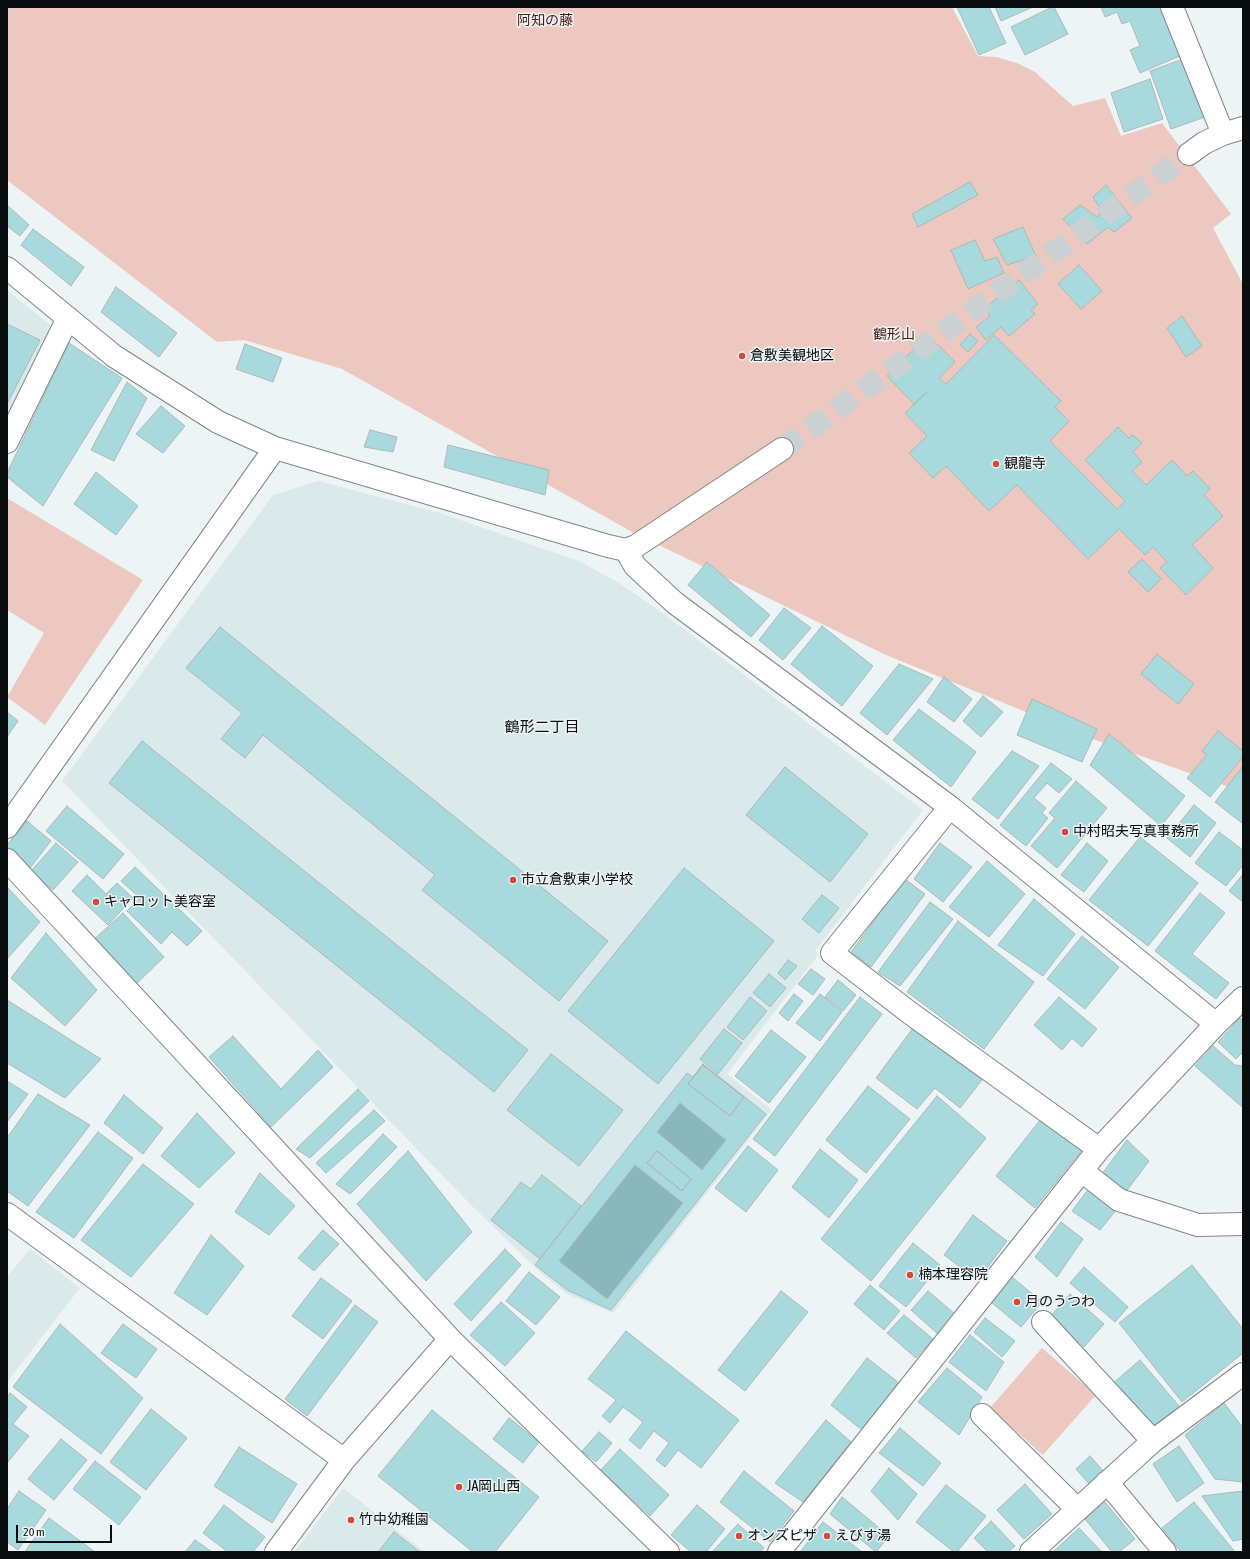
<!DOCTYPE html>
<meta charset="utf-8">
<style>
body{margin:0}
#map{position:relative;width:1250px;height:1559px;overflow:hidden;background:#edf4f5;font-family:"Asap Condensed",sans-serif}
canvas{display:block}
.frame{position:absolute;inset:0;border:8px solid #0a0d0d;pointer-events:none}
.scale{position:absolute;left:16px;top:1525px;width:96px;height:18px;box-sizing:border-box;border:2px solid #0a0d0d;border-top:0;padding-left:5px;font-size:12px;line-height:14px;white-space:nowrap;color:#0a0d0d;-webkit-text-stroke:3px #edf4f5;paint-order:stroke}
</style>
<div id="map">
<canvas width="1250" height="1559"></canvas>
<div class="frame"></div>
<div class="scale">20 m</div>
</div>
<script>
const g = document.querySelector('canvas').getContext('2d');
g.lineJoin = 'round';
function fill(path, color) { g.fillStyle = color; g.fill(path, 'evenodd'); }
const toPath = rows => new Path2D(rows.map(r => 'M' + r).join(''));
function strokePath(path, color, width, dash) { g.strokeStyle = color; g.lineWidth = width; g.lineCap = dash ? 'butt' : 'round'; g.setLineDash(dash || []); g.stroke(path); }
function write(font, color, halo, rows, align = 'center') {
  g.font = font + ' "Asap Condensed","Noto Sans JP",sans-serif'; g.lineWidth = 3; g.setLineDash([]); g.textBaseline = 'middle'; g.strokeStyle = halo; g.fillStyle = color; for (const [text, x, y, turn = 0] of rows) {
    g.save(); g.translate(x, y); g.rotate((+turn || 0) * Math.PI / 180); g.textAlign = isNaN(turn) ? turn : align; if (halo) g.strokeText(text, 0, 0); g.fillText(text, 0, 0); g.restore();
  }
}
fill(toPath([
 [7,290,55,329,7,426],
 [318,481,440,513,579,561,619,583,664,614,923,810,815,951,819,954,727,1074,772,1110,613,1313,567,1294,543,1275,469,1203,62,781,273,495],
 [30,1249,80,1288,7,1382,7,1277],
 [343,1488,425,1552,294,1552]
]), '#daeaea');
fill(toPath([
 [7,7,952,7,978,56,996,57,1017,63,1035,72,1073,106,1105,98,1121,136,1162,123,1231,214,1213,228,1243,284,1243,792,1090,738,886,655,632,532,342,369,244,340,217,342,7,180],
 [7,498,143,580,45,725,7,697,44,633,7,610],
 [1042,1348,1096,1395,1043,1455,990,1408]
]), '#edc8c1');
fill(toPath([
 [680,1103,726,1140,702,1170,657,1132],
 [635,1165,683,1203,607,1299,559,1261]
]), '#89b8bc');
const building = toPath([
 [957,7,989,7,1006,43,979,55,957,7],
 [995,7,1033,7,1001,21,995,7],
 [1052,7,1054,7,1068,34,1025,55,1011,27,1052,7],
 [1101,7,1162,7,1182,55,1140,73,1130,50,1140,46,1130,21,1122,24,1117,12,1105,17,1101,7],
 [1183,59,1205,117,1171,129,1150,71,1183,59],
 [1150,79,1163,119,1124,132,1111,93,1150,79],
 [970,182,978,195,918,227,912,214,970,182],
 [1106,185,1132,218,1114,232,1108,227,1087,244,1063,219,1080,205,1097,217,1102,211,1093,197,1106,185],
 [7,205,29,225,20,236,7,226,7,205],
 [1023,227,1036,256,1007,265,993,239,1023,227],
 [33,229,84,267,71,286,21,245,33,229],
 [975,240,985,261,997,257,1004,273,968,289,951,250,975,240],
 [1079,265,1102,291,1081,309,1058,284,1079,265],
 [1019,280,1038,304,1031,310,1035,314,1009,336,1001,327,986,340,976,327,990,316,984,309,1019,280],
 [116,287,177,333,159,357,101,312,116,287],
 [1182,316,1202,346,1186,357,1167,328,1182,316],
 [7,324,40,340,7,404,7,324],
 [970,334,978,341,968,352,960,345,970,334],
 [928,335,955,362,939,378,946,384,994,335,1061,401,1055,407,1069,421,1050,441,1117,509,1125,501,1085,460,1118,427,1129,438,1133,435,1142,443,1133,452,1142,462,1132,471,1146,485,1172,460,1187,476,1193,471,1210,489,1204,495,1223,516,1192,545,1213,568,1186,595,1160,568,1167,562,1153,547,1145,555,1119,529,1088,559,1017,485,989,511,946,466,933,478,909,453,927,436,905,413,927,392,914,404,887,376,928,335],
 [69,343,122,378,43,506,7,477,7,473,69,343],
 [245,344,282,358,273,382,236,369,245,344],
 [127,382,147,398,114,461,91,450,127,382],
 [161,406,185,426,163,453,136,434,161,406],
 [370,430,397,437,393,452,364,447,370,430],
 [448,445,549,470,545,495,444,467,448,445],
 [96,472,138,506,116,535,74,504,96,472],
 [1142,559,1161,579,1148,592,1128,572,1142,559],
 [707,562,770,615,751,637,688,585,707,562],
 [784,608,811,628,783,660,759,640,784,608],
 [822,626,873,666,842,706,791,664,822,626],
 [220,627,608,941,559,1001,422,890,435,875,263,735,245,758,221,739,242,713,186,668,220,627],
 [1157,654,1194,684,1178,704,1141,674,1157,654],
 [899,664,933,679,887,735,860,713,899,664],
 [944,677,972,699,954,722,927,702,944,677],
 [983,696,1003,712,981,737,963,721,983,696],
 [1032,699,1097,729,1082,762,1017,735,1032,699],
 [919,709,976,752,951,787,893,740,919,709],
 [7,712,18,721,7,737,7,712],
 [1218,731,1243,751,1243,757,1210,797,1187,778,1207,755,1202,751,1218,731],
 [1109,734,1185,796,1161,826,1090,765,1109,734],
 [142,741,528,1050,494,1092,109,783,142,741],
 [1012,751,1039,766,998,819,972,799,1012,751],
 [1051,763,1072,779,1059,793,1047,783,1034,798,1046,808,1042,813,1048,818,1026,846,1000,825,1051,763],
 [1243,766,1243,824,1215,802,1243,766],
 [785,767,868,834,830,882,746,815,785,767],
 [1076,781,1107,808,1057,868,1031,846,1055,818,1049,813,1076,781],
 [1194,805,1216,823,1190,857,1167,838,1194,805],
 [67,806,124,854,103,879,46,831,67,806],
 [27,821,51,841,30,868,7,848,7,845,27,821],
 [1219,832,1243,850,1243,865,1226,886,1195,863,1219,832],
 [1140,837,1198,883,1148,946,1089,900,1140,837],
 [56,843,78,862,53,890,31,871,56,843],
 [940,843,972,867,943,902,914,879,940,843],
 [1087,843,1108,861,1084,892,1061,875,1087,843],
 [987,861,1025,894,989,937,949,907,987,861],
 [135,867,202,931,187,946,172,932,161,944,127,911,140,898,121,881,135,867],
 [684,868,774,941,658,1084,568,1011,684,868],
 [1243,874,1243,902,1229,891,1243,874],
 [87,875,106,894,117,883,133,898,108,925,72,891,87,875],
 [905,879,925,894,871,967,851,952,905,879],
 [7,887,40,922,7,959,7,887],
 [1200,893,1225,913,1192,954,1229,983,1216,999,1155,951,1200,893],
 [822,895,839,908,819,933,802,919,822,895],
 [1034,899,1075,934,1043,976,998,945,1034,899],
 [930,902,953,919,900,986,878,972,930,902],
 [123,913,164,957,132,988,90,943,123,913],
 [958,921,1034,982,984,1049,907,992,958,921],
 [46,933,97,990,65,1026,11,978,46,933],
 [1082,936,1119,967,1085,1009,1047,979,1082,936],
 [788,960,797,966,785,980,778,973,788,960],
 [811,969,825,979,813,995,798,984,811,969],
 [769,974,786,988,770,1007,753,993,769,974],
 [838,980,856,995,843,1011,825,997,838,980],
 [794,994,803,1001,788,1021,779,1013,794,994],
 [820,994,842,1012,820,1041,796,1023,820,994],
 [750,997,767,1011,743,1040,727,1027,750,997],
 [860,997,882,1014,775,1156,753,1139,860,997],
 [1059,997,1097,1029,1082,1047,1072,1038,1062,1050,1034,1025,1059,997],
 [7,1000,101,1059,65,1098,7,1063,7,1000],
 [1240,1018,1243,1021,1243,1052,1236,1059,1218,1042,1240,1018],
 [913,1028,982,1080,960,1108,935,1088,917,1109,876,1078,913,1028],
 [724,1029,742,1043,718,1074,700,1059,724,1029],
 [771,1030,806,1057,769,1103,735,1076,771,1030],
 [233,1036,281,1089,318,1050,333,1067,271,1127,209,1057,233,1036],
 [1213,1046,1235,1065,1243,1066,1243,1106,1241,1106,1195,1066,1213,1046],
 [551,1054,623,1110,579,1166,507,1110,551,1054],
 [703,1064,766,1114,611,1310,567,1290,535,1265,687,1073,693,1077,703,1064],
 [703,1065,744,1097,730,1116,688,1084,703,1065],
 [680,1103,726,1140,702,1170,657,1132,680,1103],
 [657,1151,691,1179,682,1191,647,1163,657,1151],
 [635,1165,683,1203,607,1299,559,1261,635,1165],
 [703,1065,744,1097,730,1116,688,1084,703,1065],
 [7,1081,28,1094,7,1122,7,1081],
 [868,1086,910,1119,866,1173,826,1140,868,1086],
 [358,1089,369,1101,310,1158,296,1149,358,1089],
 [38,1094,90,1125,28,1206,7,1191,7,1138,38,1094],
 [124,1095,163,1128,143,1154,104,1123,124,1095],
 [937,1096,986,1138,871,1281,821,1239,937,1096],
 [374,1110,385,1121,326,1173,316,1163,374,1110],
 [197,1113,235,1153,199,1188,161,1156,197,1113],
 [1041,1119,1081,1151,1035,1208,996,1176,1041,1119],
 [98,1132,133,1158,74,1238,36,1212,98,1132],
 [383,1134,397,1147,350,1194,336,1184,383,1134],
 [1127,1140,1149,1161,1125,1193,1102,1174,1127,1140],
 [748,1146,778,1170,746,1212,715,1188,748,1146],
 [820,1149,858,1180,829,1218,792,1187,820,1149],
 [408,1151,472,1232,426,1281,357,1204,408,1151],
 [657,1151,691,1179,682,1191,647,1163,657,1151],
 [143,1164,194,1204,131,1277,81,1240,143,1164],
 [260,1173,295,1206,269,1235,235,1212,260,1173],
 [542,1175,581,1206,540,1259,491,1220,521,1182,531,1189,542,1175],
 [1090,1187,1117,1209,1100,1230,1072,1211,1090,1187],
 [973,1215,1007,1241,978,1280,944,1255,973,1215],
 [1061,1222,1083,1239,1057,1277,1035,1257,1061,1222],
 [323,1230,339,1244,314,1271,298,1258,323,1230],
 [211,1235,244,1266,207,1315,174,1293,211,1235],
 [913,1243,940,1265,906,1307,879,1286,913,1243],
 [505,1249,521,1265,471,1321,454,1304,505,1249],
 [1192,1265,1243,1329,1243,1353,1182,1402,1119,1323,1192,1265],
 [1084,1267,1128,1307,1115,1322,1070,1283,1084,1267],
 [529,1272,560,1297,536,1325,506,1301,529,1272],
 [1012,1277,1042,1302,1021,1327,991,1302,1012,1277],
 [321,1278,352,1301,323,1339,292,1316,321,1278],
 [870,1285,900,1311,884,1330,854,1304,870,1285],
 [781,1291,808,1312,745,1391,718,1370,781,1291],
 [928,1291,955,1314,938,1334,911,1310,928,1291],
 [1070,1294,1104,1324,1084,1347,1050,1317,1070,1294],
 [501,1302,535,1333,505,1366,470,1335,501,1302],
 [355,1305,378,1322,307,1416,285,1399,355,1305],
 [904,1315,933,1339,916,1358,887,1333,904,1315],
 [985,1318,1015,1341,1002,1357,974,1332,985,1318],
 [60,1324,143,1398,101,1454,13,1387,60,1324],
 [123,1324,157,1349,136,1378,101,1353,123,1324],
 [626,1331,739,1420,701,1468,678,1450,665,1467,656,1460,669,1443,654,1431,640,1449,629,1440,643,1422,623,1407,610,1423,602,1416,616,1400,588,1379,626,1331],
 [970,1335,1004,1362,986,1391,949,1362,970,1335],
 [867,1358,899,1383,862,1430,831,1405,867,1358],
 [1140,1360,1179,1406,1150,1430,1111,1385,1140,1360],
 [947,1368,982,1397,959,1435,918,1402,947,1368],
 [10,1393,27,1407,13,1424,29,1436,7,1463,7,1397,10,1393],
 [1224,1403,1243,1428,1243,1482,1215,1479,1185,1435,1224,1403],
 [151,1409,187,1438,146,1490,110,1462,151,1409],
 [432,1410,539,1497,495,1552,473,1552,378,1476,432,1410],
 [509,1418,539,1442,523,1463,493,1439,509,1418],
 [826,1420,851,1442,803,1502,775,1483,826,1420],
 [900,1428,941,1463,923,1486,879,1453,900,1428],
 [599,1432,612,1443,596,1462,582,1451,599,1432],
 [61,1439,87,1460,54,1500,28,1479,61,1439],
 [1179,1446,1204,1483,1177,1502,1153,1464,1179,1446],
 [239,1447,297,1484,272,1523,214,1486,239,1447],
 [620,1449,669,1495,650,1516,601,1470,620,1449],
 [1090,1456,1104,1472,1090,1485,1076,1469,1090,1456],
 [95,1461,141,1497,119,1525,73,1489,95,1461],
 [889,1468,917,1494,898,1520,871,1491,889,1468],
 [744,1471,794,1511,770,1542,720,1502,744,1471],
 [1025,1484,1052,1514,1024,1539,997,1510,1025,1484],
 [946,1485,986,1516,957,1552,954,1552,916,1522,946,1485],
 [19,1491,46,1510,18,1550,7,1542,7,1509,19,1491],
 [1243,1491,1243,1539,1233,1541,1202,1496,1243,1491],
 [842,1497,889,1536,876,1552,830,1514,842,1497],
 [1105,1502,1135,1539,1119,1552,1112,1552,1085,1519,1105,1502],
 [1194,1502,1235,1552,1181,1552,1162,1528,1194,1502],
 [224,1505,265,1537,253,1552,228,1552,203,1533,224,1505],
 [697,1505,725,1529,706,1552,691,1552,671,1535,697,1505],
 [49,1518,95,1552,28,1552,26,1550,49,1518],
 [991,1521,1015,1546,1008,1552,988,1552,974,1538,991,1521],
 [823,1522,862,1552,803,1552,801,1551,823,1522],
 [738,1524,764,1548,760,1552,712,1552,738,1524],
 [1079,1528,1102,1552,1053,1552,1079,1528],
 [394,1532,420,1552,378,1552,394,1532],
 [195,1540,212,1552,185,1552,195,1540]
]);
fill(building, '#a8d9dc');
strokePath(building, '#b0b7b7', 1);
strokePath(toPath([
 [782,449,1189,154]
]), '#cbd1d2', 22, [22, 11]);
const minor = toPath([
 [1172,7,1223,134],
 [1189,154,1204,143,1223,134,1243,128],
 [7,268,114,356,218,422,275,448,608,546,626,550,636,546,782,449],
 [7,442,68,318],
 [626,550,635,566,675,603,950,807,1216,1024],
 [950,807,832,953,910,1013,1099,1149],
 [7,827,275,448],
 [7,860,450,1339,668,1552],
 [1082,1171,1119,1200,1198,1225,1243,1224],
 [7,1214,344,1460],
 [1043,1322,1153,1441],
 [982,1415,1077,1509],
 [1107,1482,1165,1552],
 [276,1552,344,1460,450,1339],
 [779,1552,1099,1149,1216,1024,1243,998],
 [1031,1552,1153,1441,1243,1374]
]);
strokePath(minor, '#808787', 24);
strokePath(minor, '#fff', 22);
for (const [x, y, r, color] of [
 [742,356,4,"#d64936"],
 [996,464,4,"#d64936"],
 [1065,832,4,"#d64936"],
 [513,880,4,"#d64936"],
 [96,902,4,"#d64936"],
 [910,1275,4,"#d64936"],
 [1017,1302,4,"#d64936"],
 [459,1487,4,"#d64936"],
 [351,1520,4,"#d64936"],
 [739,1536,4,"#d64936"],
 [827,1536,4,"#d64936"]
]) { const dot = new Path2D(); dot.arc(x, y, r, 0, 2 * Math.PI); g.fillStyle = color; g.fill(dot); strokePath(dot, '#edf4f5', 1.5); }
write('14px', '#4c1810', '#edf4f5', [
 ["阿知の藤",545,21],
 ["鶴形山",894,335]
]);
write('14px', '#0a0d0d', '#edf4f5', [
 ["倉敷美観地区",750,356],
 ["観龍寺",1004,464],
 ["中村昭夫写真事務所",1073,832],
 ["市立倉敷東小学校",521,880],
 ["キャロット美容室",104,902],
 ["楠本理容院",918,1275],
 ["月のうつわ",1025,1302],
 ["JA岡山西",467,1487],
 ["竹中幼稚園",359,1520],
 ["オンズピザ",747,1536],
 ["えびす湯",835,1536]
], 'left');
write('15px', '#0a0d0d', '#edf4f5', [
 ["鶴形二丁目",542,727]
]);
</script>
